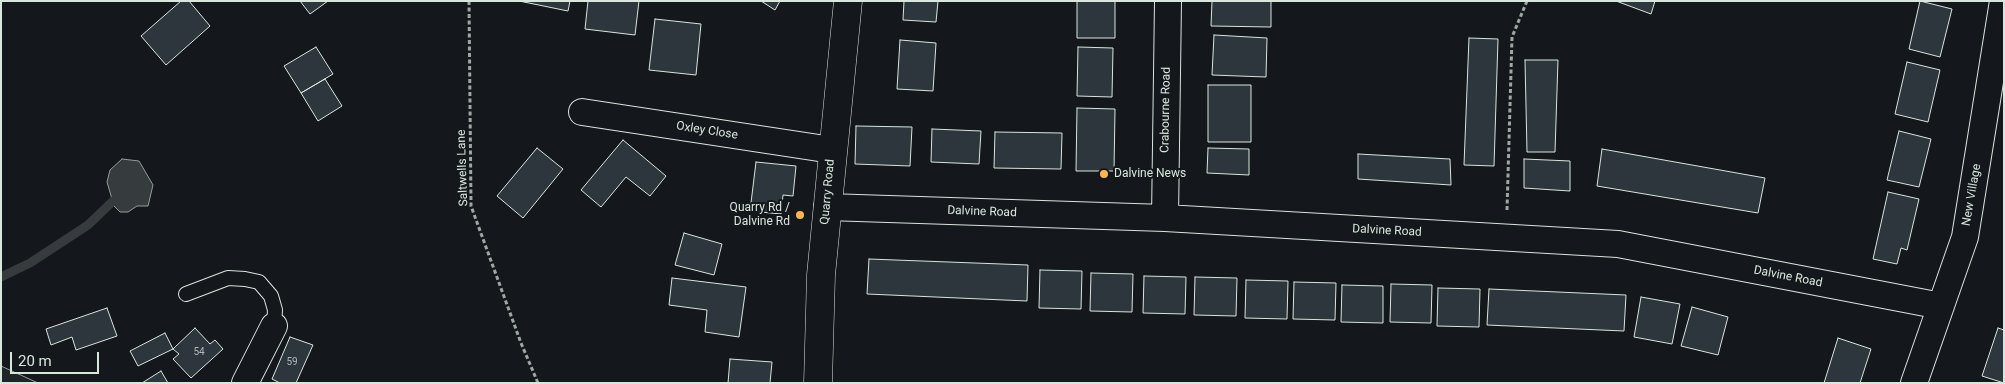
<!DOCTYPE html>
<style>
body{margin:0}
#map{position:relative;width:2005px;height:384px;overflow:hidden;background:#14181c;font-family:Roboto,sans-serif}
canvas{display:block}
.frame{position:absolute;inset:0;border:2px solid #d8e6dc;pointer-events:none}
.scale{position:absolute;left:10px;top:352px;width:89px;height:22px;box-sizing:border-box;border:2px solid #d8e6dc;border-top:0;padding-left:6px;font-size:15px;line-height:18px;white-space:nowrap;color:#d8e6dc;-webkit-text-stroke:4px #14181c;paint-order:stroke}
</style>
<div id="map">
<canvas width="2005" height="384"></canvas>
<div class="frame"></div>
<div class="scale">20 m</div>
</div>
<script>
const g = document.querySelector('canvas').getContext('2d');
g.lineJoin = 'round';
function fill(path, color) { g.fillStyle = color; g.fill(path, 'evenodd'); }
const toPath = rows => new Path2D(rows.map(r => 'M' + r).join(''));
function strokePath(path, color, width, dash) { g.strokeStyle = color; g.lineWidth = width; g.lineCap = dash ? 'butt' : 'round'; g.setLineDash(dash || []); g.stroke(path); }
function write(font, color, halo, rows, align = 'center') {
  g.font = font + ' Roboto,sans-serif'; g.lineWidth = 4; g.setLineDash([]); g.textBaseline = 'middle'; g.strokeStyle = halo; g.fillStyle = color; for (const [text, x, y, turn = 0] of rows) {
    g.save(); g.translate(x, y); g.rotate((+turn || 0) * Math.PI / 180); g.textAlign = isNaN(turn) ? turn : align; if (halo) g.strokeText(text, 0, 0); g.fillText(text, 0, 0); g.restore();
  }
}
const green = toPath([
 [1,366,38,383,1,383,1,366]
]);
fill(green, '#202428');
strokePath(green, '#939e99', 1);
const water = toPath([
 [122,159,139,161,153,185,148,206,137,206,128,212,120,212,114,206,107,182,110,170,122,159]
]);
fill(water, '#363b3e');
strokePath(water, '#939e99', 1);
strokePath(toPath([
 [1,277,30,263,88,225,113,201]
]), '#363b3e', 9);
const building = toPath([
 [181,1,189,1,210,26,166,65,141,36,181,1],
 [300,1,328,1,310,14,300,1],
 [519,1,570,1,568,11,519,1],
 [588,1,639,1,635,35,585,29,588,1],
 [761,1,780,1,775,10,761,1],
 [904,1,938,1,936,22,903,20,904,1],
 [1077,1,1115,1,1115,38,1077,38,1077,1],
 [1212,1,1271,1,1271,27,1211,26,1212,1],
 [1616,1,1655,1,1651,14,1616,1],
 [1920,1,1952,9,1940,57,1909,49,1920,1],
 [655,19,701,24,696,75,649,70,655,19],
 [1214,35,1267,38,1266,77,1212,75,1214,35],
 [1469,38,1498,39,1494,166,1464,165,1469,38],
 [900,40,936,43,933,91,897,89,900,40],
 [316,47,333,74,301,93,284,66,316,47],
 [1078,47,1113,48,1112,97,1077,96,1078,47],
 [1525,60,1558,60,1555,152,1527,152,1525,60],
 [1907,62,1940,70,1928,122,1895,114,1907,62],
 [325,79,342,106,318,121,301,93,325,79],
 [1208,85,1251,85,1251,142,1208,142,1208,85],
 [1077,108,1115,109,1114,171,1076,171,1077,108],
 [856,126,912,127,910,166,855,164,856,126],
 [932,129,981,131,979,164,931,162,932,129],
 [1899,131,1931,139,1919,187,1887,180,1899,131],
 [995,132,1062,133,1061,169,994,168,995,132],
 [623,140,666,176,650,196,626,177,601,207,581,190,623,140],
 [537,148,563,169,523,218,497,196,537,148],
 [1208,148,1249,149,1249,175,1207,173,1208,148],
 [1602,149,1765,178,1758,213,1597,186,1602,149],
 [1358,154,1450,159,1451,185,1358,179,1358,154],
 [1524,159,1570,161,1570,191,1524,188,1524,159],
 [756,162,796,166,793,196,783,195,781,214,750,211,756,162],
 [1888,192,1919,199,1907,250,1901,248,1897,264,1873,259,1888,192],
 [684,233,722,244,714,275,675,265,684,233],
 [869,259,1028,265,1027,301,867,294,869,259],
 [1040,270,1082,271,1081,309,1039,308,1040,270],
 [1091,273,1133,274,1132,312,1090,311,1091,273],
 [1144,276,1186,277,1185,314,1143,313,1144,276],
 [1195,277,1237,278,1236,316,1194,315,1195,277],
 [672,278,746,287,739,337,705,332,707,310,669,305,672,278],
 [1246,280,1288,281,1287,319,1245,318,1246,280],
 [1294,282,1336,283,1335,320,1293,319,1294,282],
 [1391,284,1432,285,1431,323,1390,322,1391,284],
 [1342,285,1383,286,1383,323,1341,322,1342,285],
 [1438,288,1480,289,1479,327,1437,326,1438,288],
 [1489,289,1626,295,1624,331,1487,325,1489,289],
 [1641,297,1680,304,1672,344,1634,337,1641,297],
 [1692,307,1728,317,1718,355,1681,346,1692,307],
 [107,308,117,336,76,350,72,337,51,345,46,329,107,308],
 [195,328,210,344,215,340,223,349,191,378,173,359,179,354,173,349,195,328],
 [1998,328,2004,330,2004,383,1982,376,1998,328],
 [165,333,173,349,138,366,130,351,165,333],
 [290,337,313,345,296,383,280,383,272,379,290,337],
 [1838,338,1871,349,1860,383,1824,383,1838,338],
 [730,359,772,362,770,383,728,383,730,359],
 [161,371,168,383,142,383,161,371]
]);
fill(building, '#2c363c');
strokePath(building, '#d8e6dc', 1);
const lane = toPath([
 [186,294,228,278,245,279,259,282,271,296,275,310,274,326]
]);
const street = toPath([
 [582,112,832,150],
 [827,207,1165,218,1618,244,1941,306],
 [1165,218,1168,1],
 [245,383,274,326],
 [1914,383,1965,237,2003,1]
]);
const secondary = toPath([
 [818,383,821,275,848,1]
]);
strokePath(lane, '#d8e6dc', 16);
strokePath(street, '#d8e6dc', 28);
strokePath(secondary, '#d8e6dc', 29);
strokePath(toPath([
 [469,1,471,206,521,343,538,383],
 [1507,210,1512,37,1527,1]
]), '#9da8a2', 3, [4, 2.5]);
strokePath(lane, '#14181c', 14);
strokePath(street, '#14181c', 26);
strokePath(secondary, '#14181c', 28);
for (const [x, y, r, color] of [
 [1104,174,5,"#ffb74d"],
 [800,215,5,"#ffb74d"]
]) { const dot = new Path2D(); dot.arc(x, y, r, 0, 2 * Math.PI); g.fillStyle = color; g.fill(dot); strokePath(dot, '#14181c', 2); }
write('10px', '#adbab4', null, [
 ["54",199,352],
 ["59",292,362]
]);
write('12px', '#d8e6dc', '#14181c', [
 ["Crabourne Road",1166,110,-89],
 ["Oxley Close",707,131,9],
 ["Saltwells Lane",463,168,-92],
 ["Quarry Road",828,192,-85],
 ["New Village",1972,195,-80],
 ["Dalvine Road",982,212,2],
 ["Dalvine Road",1387,231,3],
 ["Dalvine Road",1788,277,11]
]);
write('12px', '#d8e6dc', '#14181c', [
 ["Dalvine News",1114,174],
 ["Quarry Rd /",790,208,"right"],
 ["Dalvine Rd",790,222,"right"]
], 'left');
</script>
